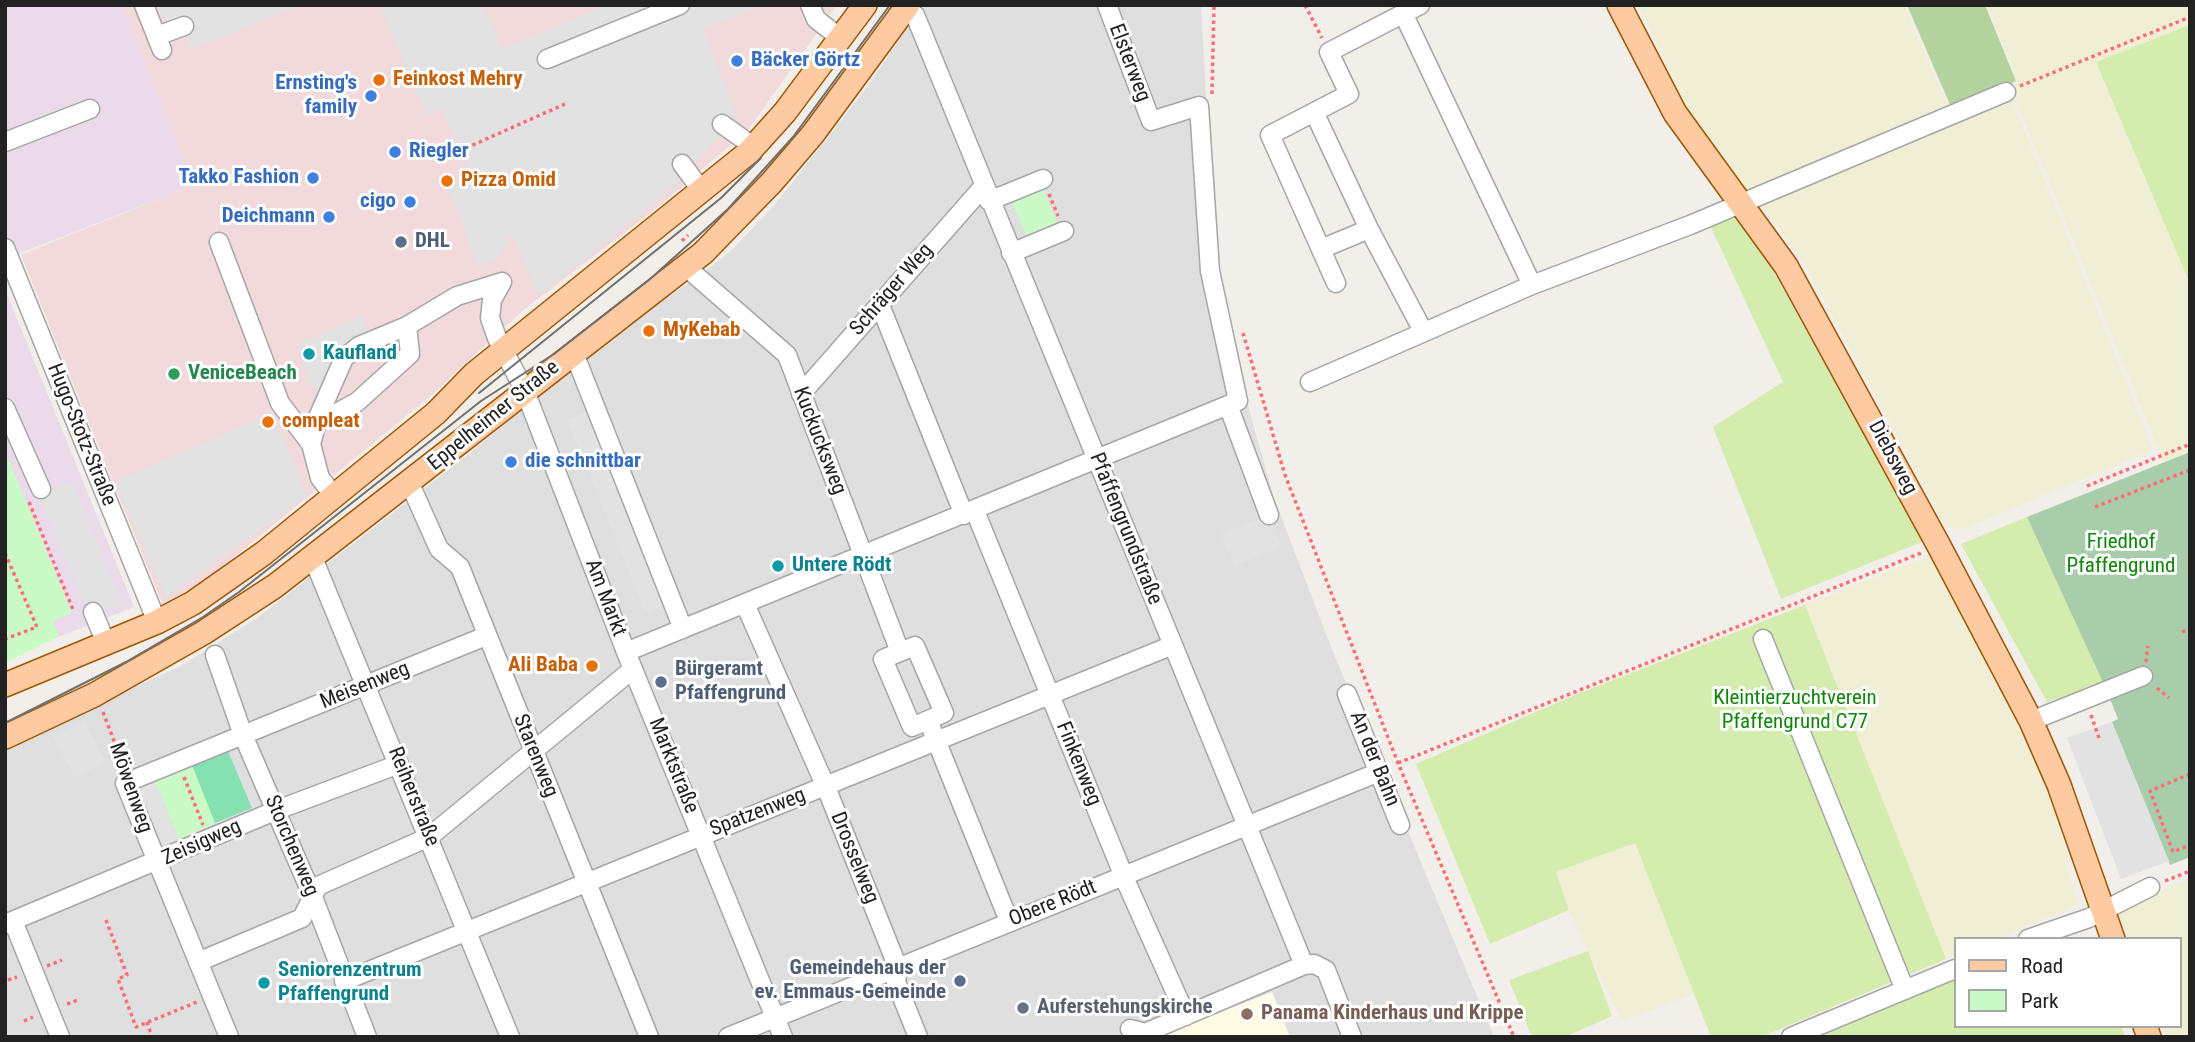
<!DOCTYPE html>
<meta charset="utf-8">
<style>
body{margin:0}
#map{position:relative;width:2195px;height:1042px;overflow:hidden;background:#f2eee9;font-family:"Roboto Condensed",sans-serif}
canvas{display:block}
.frame{position:absolute;inset:0;border:7px solid #222;pointer-events:none}
.legend{position:absolute;left:1954px;top:937px;width:228px;height:91px;box-sizing:border-box;background:#fff;border:2px solid #a7a7a7;margin:0;padding:9px 12px;list-style:none;font-size:21px;color:#222}
.legend li{display:flex;align-items:center;gap:14px;height:35px}
.legend b{width:35px;border:2px solid #a7a7a7}
</style>
<div id="map">
<canvas width="2195" height="1042"></canvas>
<div class="frame"></div>
<ul class="legend">
<li><b style="height:9px;background:#fdcaa2"></b>Road</li>
<li><b style="height:19px;background:#cafbc7"></b>Park</li>
</ul>
</div>
<script>
const g = document.querySelector('canvas').getContext('2d');
g.lineJoin = 'round';
function fill(path, color) { g.fillStyle = color; g.fill(path, 'evenodd'); }
const toPath = rows => new Path2D(rows.map(r => 'M' + r).join(''));
function strokePath(path, color, width, dash) { g.strokeStyle = color; g.lineWidth = width; g.lineCap = dash ? 'butt' : 'round'; g.setLineDash(dash || []); g.stroke(path); }
function write(font, color, halo, rows, align = 'center') {
  g.font = font + ' "Roboto Condensed",sans-serif'; g.lineWidth = 6; g.setLineDash([]); g.textBaseline = 'middle'; g.strokeStyle = halo; g.fillStyle = color; for (const [text, x, y, turn = 0] of rows) {
    g.save(); g.translate(x, y); g.rotate((+turn || 0) * Math.PI / 180); g.textAlign = isNaN(turn) ? turn : align; if (halo) g.strokeText(text, 0, 0); g.fillText(text, 0, 0); g.restore();
  }
}
fill(toPath([
 [923,5,1201,5,1215,269,1229,338,1273,495,1331,647,1494,1037,5,1037,5,745,179,667,256,619,465,457,610,336,699,276,733,249,777,202,865,90]
]), '#e0dfdf');
fill(toPath([
 [122,5,837,5,748,130,658,207,522,311,434,393,211,576,163,605,21,255,194,185]
]), '#f2d9db');
fill(toPath([
 [5,5,122,5,195,185,5,259],
 [5,289,134,607,33,647,5,663]
]), '#ebdbea');
fill(toPath([
 [1272,992,1290,1037,1156,1037]
]), '#fffbe5');
fill(toPath([
 [1639,5,1904,5,1948,108,1748,191,1691,118],
 [1987,5,2190,5,2190,31,2188,26,2096,63,2190,284,2190,452,2164,463,2012,90,2018,81],
 [2011,97,2153,450,1963,529,1945,526,1803,261,1762,205],
 [1930,555,2025,736,2055,808,2067,855,2067,868,2078,905,1996,939,1955,939,1955,955,1946,959,1805,605],
 [1635,843,1694,994,1622,1021,1569,910,1555,872],
 [2190,878,2190,1037,2167,1037,2163,1026,2179,1026,2179,939,2128,939,2116,908]
]), '#f0efd5');
fill(toPath([
 [2187,26,2190,31,2190,284,2096,62],
 [1736,218,1747,224,1924,541,1781,599,1713,427,1783,382,1709,223],
 [2027,517,2104,683,2047,702,1961,544],
 [1805,605,1946,959,1761,1037,1711,1037,1635,843,1556,872,1569,910,1490,944,1416,764,1575,695],
 [1588,951,1612,1016,1565,1037,1532,1037,1509,980],
 [1955,976,1955,1026,2121,1026,2125,1037,1801,1037]
]), '#d5ecaf');
fill(toPath([
 [1907,5,1985,5,2016,81,1951,107]
]), '#b4d29d');
fill(toPath([
 [2190,452,2190,857,2170,865,2112,722,2118,719,2107,691,2027,517]
]), '#a9ccaa');
fill(toPath([
 [1041,184,1060,229,1029,241,1010,197],
 [5,451,72,613,53,621,59,636,5,663],
 [192,765,215,823,179,839,155,781]
]), '#cafbc7');
fill(toPath([
 [228,751,252,808,215,823,192,765]
]), '#86e1b2');
fill(toPath([
 [157,5,302,5,191,50,184,32,169,37],
 [380,5,484,5,501,49,606,5,764,5,704,29,736,115,677,184,539,296,512,234,496,259,478,267,448,187,471,177,442,109,426,115],
 [363,315,370,333,330,350,332,362,315,394,297,346],
 [590,410,669,605,646,614,567,420],
 [272,413,307,496,166,598,115,482],
 [72,482,123,605,91,619,39,496],
 [1269,515,1282,547,1234,566,1221,534],
 [84,720,106,762,75,778,53,737],
 [2112,722,2169,861,2121,879,2067,738],
 [155,781,179,839,163,845,139,788]
]), '#e2e2e2');
const minor = toPath([
 [144,5,162,50],
 [810,5,816,19,840,38],
 [906,8,915,15,1304,965,1314,964,1326,970,1352,1037],
 [1403,13,1532,285],
 [157,36,184,26],
 [547,59,680,5],
 [1315,114,1369,229,1321,249],
 [722,124,754,147],
 [5,142,90,109],
 [682,164,702,191],
 [989,201,1043,179],
 [1369,229,1423,331],
 [219,242,280,403,311,444],
 [5,248,157,622],
 [1011,253,1064,231],
 [686,267,787,355,900,652,883,659,912,727,928,720,1009,921],
 [502,282,492,300,490,318,497,338,525,391,626,652,783,1037],
 [1336,283,1270,135,1349,94,1329,52,1420,5],
 [880,305,964,515],
 [574,353,683,629],
 [1310,382,1532,285,1690,225,2006,92],
 [801,394,983,187],
 [1228,405,1269,515],
 [5,408,41,489],
 [319,415,333,415,357,402,410,354,407,326],
 [410,484,439,549,460,567,649,1037],
 [335,497,320,478,311,444,319,415,344,358,359,346,407,326,457,296,502,282],
 [975,511,1127,884,1186,1016],
 [313,558,510,1037],
 [745,604,826,787,898,968,896,982,918,1037],
 [93,612,106,643],
 [1763,639,1905,990],
 [626,652,1238,401,1210,271,1199,106,1151,121,1107,5],
 [900,652,915,646,944,713,928,720],
 [215,655,243,735,313,897,367,1037],
 [1347,694,1400,825],
 [2031,721,2143,676],
 [13,921,60,1037],
 [5,924,277,810,399,764],
 [2028,939,2089,918,2150,887],
 [198,962,302,918,318,886,429,837,633,669],
 [344,981,1173,645],
 [1130,1029,1145,1033,1304,965],
 [229,1037,125,783,486,636],
 [728,1037,1379,772],
 [1791,1037,1955,969]
]);
const major = toPath([
 [1619,5,1675,113,1786,266,1939,546,2031,721,2059,785,2113,939],
 [5,685,157,622,193,603,264,553,436,413,474,374,749,152,785,112,865,5],
 [5,737,94,695,203,633,275,586,703,253,772,182,813,134,908,5],
 [2145,1026,2149,1037]
]);
strokePath(minor, '#a6a6a6', 21);
strokePath(major, '#a05500', 26);
strokePath(toPath([
 [1305,5,1322,38],
 [2020,86,2190,17],
 [1212,94,1214,5],
 [466,148,565,104],
 [1049,194,1058,216],
 [682,241,688,235],
 [1243,333,1285,475,1398,763,1514,1037],
 [2087,486,2190,444],
 [29,502,74,612],
 [2095,507,2190,470],
 [5,553,37,627,5,639],
 [2182,632,2187,630],
 [2146,662,2148,646],
 [2157,688,2169,698],
 [103,712,124,767],
 [2091,715,2099,738],
 [1398,763,1921,553],
 [2190,774,2150,791,2173,852,2190,845],
 [184,777,203,825],
 [2165,881,2190,871],
 [106,920,127,975,118,979,136,1027,197,1002],
 [47,966,62,960],
 [8,980,17,977],
 [67,1004,78,1000],
 [24,1021,33,1017],
 [147,1022,152,1037]
]), '#fc7075', 3.5, [3.5, 3.5]);
strokePath(minor, '#fff', 18);
strokePath(major, '#fdcaa2', 23);
strokePath(toPath([
 [479,393,721,198,761,158],
 [5,723,126,662,203,617,239,592,481,401,554,354,649,280,728,209,793,137,890,5]
]), '#707070', 2);
for (const [x, y, r, color] of [
 [737,61,7,"#3f7fe0"],
 [379,80,7,"#e8710a"],
 [371,96,7,"#3f7fe0"],
 [395,152,7,"#3f7fe0"],
 [313,178,7,"#3f7fe0"],
 [447,181,7,"#e8710a"],
 [410,202,7,"#3f7fe0"],
 [329,217,7,"#3f7fe0"],
 [401,242,7,"#5c6f8a"],
 [649,331,7,"#e8710a"],
 [309,354,7,"#0f9aa8"],
 [174,374,7,"#2e9e5b"],
 [268,422,7,"#e8710a"],
 [511,462,7,"#3f7fe0"],
 [778,566,7,"#0f9aa8"],
 [592,666,7,"#e8710a"],
 [661,682,7,"#5c6f8a"],
 [960,981,7,"#5c6f8a"],
 [264,983,7,"#0f9aa8"],
 [1023,1008,7,"#6b7280"],
 [1247,1014,7,"#8d6e63"]
]) { const dot = new Path2D(); dot.arc(x, y, r, 0, 2 * Math.PI); g.fillStyle = color; g.fill(dot); strokePath(dot, '#fff', 2.5); }
write('bold 21px', '#366cbe', '#fff', [
 ["Bäcker Görtz",751,61,"left"],
 ["Ernsting's",357,84],
 ["family",357,108],
 ["Riegler",409,152,"left"],
 ["Takko Fashion",299,178],
 ["cigo",396,202],
 ["Deichmann",315,217],
 ["die schnittbar",525,462,"left"]
], 'right');
write('21px', '#222', '#fff', [
 ["Elsterweg",1129,63,69],
 ["Schräger Weg",892,290,-49],
 ["Eppelheimer Straße",494,416,-39],
 ["Hugo-Stotz-Straße",81,435,68],
 ["Kuckucksweg",819,441,69],
 ["Diebsweg",1892,458,62],
 ["Pfaffengrundstraße",1125,529,68],
 ["Am Markt",605,598,69],
 ["Meisenweg",365,686,-22],
 ["Starenweg",535,756,68],
 ["An der Bahn",1374,759,68],
 ["Finkenweg",1078,764,68],
 ["Marktstraße",673,766,68],
 ["Möwenweg",130,788,71],
 ["Reiherstraße",413,797,68],
 ["Spatzenweg",758,813,-21],
 ["Zeisigweg",202,843,-24],
 ["Storchenweg",291,846,67],
 ["Drosselweg",854,858,68],
 ["Obere Rödt",1053,904,-22]
]);
write('bold 21px', '#c56008', '#fff', [
 ["Feinkost Mehry",393,80],
 ["Pizza Omid",461,181],
 ["MyKebab",663,331],
 ["compleat",282,422],
 ["Ali Baba",578,666,"right"]
], 'left');
write('bold 21px', '#4e5e75', '#fff', [
 ["DHL",415,242],
 ["Bürgeramt",675,670],
 ["Pfaffengrund",675,694],
 ["Gemeindehaus der",946,969,"right"],
 ["ev. Emmaus-Gemeinde",946,993,"right"]
], 'left');
write('bold 21px', '#0d838f', '#fff', [
 ["Kaufland",323,354],
 ["Untere Rödt",792,566],
 ["Seniorenzentrum",278,971],
 ["Pfaffengrund",278,995]
], 'left');
write('bold 21px', '#27864d', '#fff', [
 ["VeniceBeach",188,374]
], 'left');
write('21px', '#11860a', '#fff', [
 ["Friedhof",2121,543],
 ["Pfaffengrund",2121,567],
 ["Kleintierzuchtverein",1795,699],
 ["Pfaffengrund C77",1795,723]
]);
write('bold 21px', '#5b616d', '#fff', [
 ["Auferstehungskirche",1037,1008]
], 'left');
write('bold 21px', '#785e54', '#fff', [
 ["Panama Kinderhaus und Krippe",1261,1014]
], 'left');
</script>
